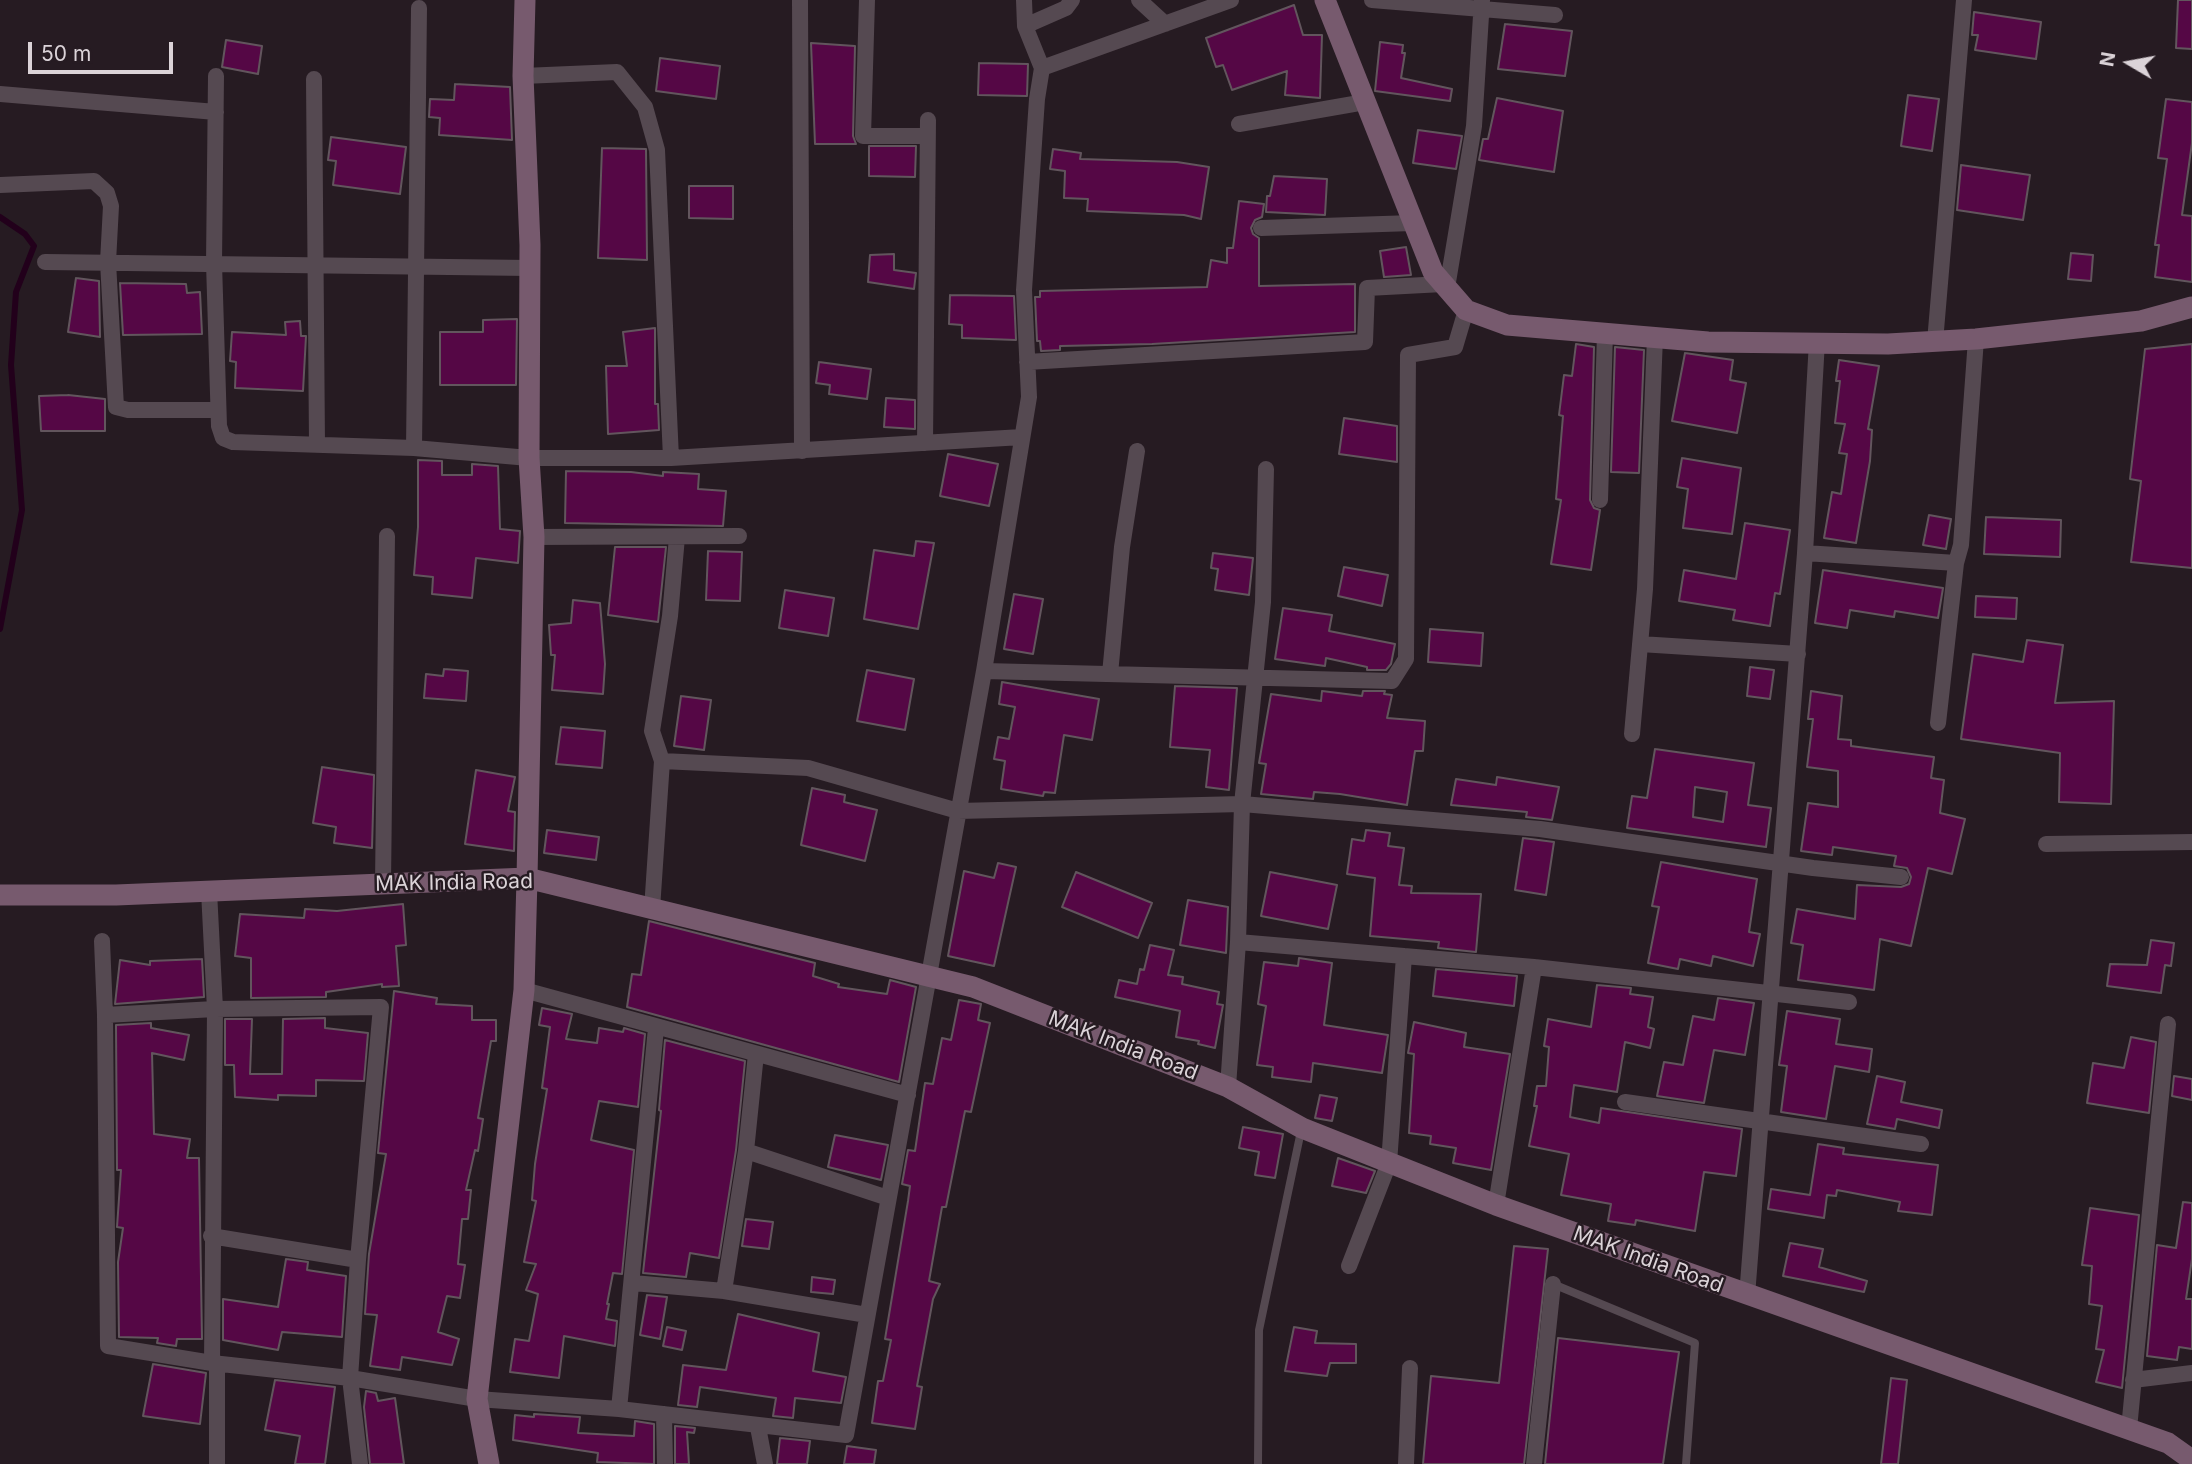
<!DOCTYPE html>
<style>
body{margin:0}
#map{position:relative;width:2192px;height:1464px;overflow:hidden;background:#261b22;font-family:Inter,sans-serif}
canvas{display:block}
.north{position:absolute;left:2094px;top:28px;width:70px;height:70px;-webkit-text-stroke:5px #261b22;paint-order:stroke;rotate:280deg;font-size:19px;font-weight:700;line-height:28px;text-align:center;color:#dbd3d8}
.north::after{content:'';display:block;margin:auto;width:24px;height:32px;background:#dbd3d8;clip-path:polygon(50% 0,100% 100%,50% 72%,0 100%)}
.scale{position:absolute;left:28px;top:42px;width:145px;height:32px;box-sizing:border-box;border:4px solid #dbd3d8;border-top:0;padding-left:9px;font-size:21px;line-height:24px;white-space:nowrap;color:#dbd3d8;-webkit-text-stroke:5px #261b22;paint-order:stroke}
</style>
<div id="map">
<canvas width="2192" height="1464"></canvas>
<div class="north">N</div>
<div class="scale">50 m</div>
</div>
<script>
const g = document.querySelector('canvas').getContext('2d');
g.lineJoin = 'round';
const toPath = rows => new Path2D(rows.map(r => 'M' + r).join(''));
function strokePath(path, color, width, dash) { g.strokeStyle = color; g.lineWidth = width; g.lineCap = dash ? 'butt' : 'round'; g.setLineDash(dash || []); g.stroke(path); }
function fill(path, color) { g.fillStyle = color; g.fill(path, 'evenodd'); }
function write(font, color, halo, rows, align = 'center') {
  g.font = font + ' Inter,sans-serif'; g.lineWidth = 5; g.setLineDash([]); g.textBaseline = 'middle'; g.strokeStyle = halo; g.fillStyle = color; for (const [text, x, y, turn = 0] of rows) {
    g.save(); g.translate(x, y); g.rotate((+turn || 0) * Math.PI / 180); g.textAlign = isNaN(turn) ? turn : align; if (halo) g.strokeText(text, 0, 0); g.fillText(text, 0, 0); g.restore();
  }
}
strokePath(toPath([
 [0,217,25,234,34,246,16,292,11,365,22,510,0,629]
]), '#22001b', 6);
const building = toPath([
 [2178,0,2192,0,2192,49,2176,48,2178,0],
 [1294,5,1303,35,1322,35,1320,98,1285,95,1287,71,1232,90,1223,65,1216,67,1206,38,1294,5],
 [1974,12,2041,22,2036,59,1975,50,1978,35,1972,35,1974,12],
 [1505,24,1572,31,1565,76,1498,69,1505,24],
 [226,40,262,46,258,74,222,67,226,40],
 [1380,42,1403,45,1402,53,1405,53,1401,78,1452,89,1450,101,1375,91,1380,42],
 [811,43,855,46,853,136,856,144,815,144,811,43],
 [660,58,720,66,716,99,656,91,660,58],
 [979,63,1028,64,1027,96,978,95,979,63],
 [455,84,510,87,512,140,439,135,440,118,429,117,430,99,454,100,455,84],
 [1908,95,1939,99,1932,151,1901,146,1908,95],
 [1497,98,1563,111,1554,172,1479,160,1483,139,1488,139,1497,98],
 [2166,99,2192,102,2192,143,2182,215,2192,216,2192,282,2155,277,2159,245,2155,245,2167,159,2158,158,2166,99],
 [1418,130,1462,136,1456,169,1413,163,1418,130],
 [331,137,406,147,400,194,333,185,336,161,328,160,331,137],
 [869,146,916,146,915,177,869,176,869,146],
 [602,148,646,149,647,260,598,258,602,148],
 [1053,149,1081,153,1080,159,1177,162,1209,167,1201,219,1184,215,1087,211,1088,199,1064,198,1065,171,1050,169,1053,149],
 [1961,165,2030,175,2023,220,1957,210,1961,165],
 [1274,176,1327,179,1325,215,1266,212,1267,196,1270,196,1274,176],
 [689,186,733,186,733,219,689,218,689,186],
 [1239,201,1264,204,1262,217,1255,220,1251,228,1253,234,1259,238,1259,286,1355,284,1355,332,1152,344,1060,346,1060,350,1041,351,1040,341,1037,341,1035,297,1040,297,1040,291,1207,287,1211,260,1227,263,1227,248,1233,248,1239,201],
 [1406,247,1411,275,1384,277,1380,251,1406,247],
 [2071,253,2093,255,2091,281,2068,279,2071,253],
 [894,254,894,270,916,273,914,289,868,282,870,255,894,254],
 [76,278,99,281,100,337,68,332,76,278],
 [120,283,186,284,187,293,200,292,202,334,123,335,120,283],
 [950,295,1014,296,1016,340,962,338,962,325,949,324,950,295],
 [517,319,516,385,440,385,440,332,483,332,483,320,517,319],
 [300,321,301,336,306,336,303,391,235,388,236,362,230,361,232,332,286,335,285,322,300,321],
 [655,328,655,404,658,404,659,430,608,434,606,366,627,366,623,332,655,328],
 [1576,344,1594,347,1590,500,1594,508,1600,510,1591,570,1551,564,1561,500,1556,499,1563,416,1559,415,1564,375,1572,376,1576,344],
 [2192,344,2192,568,2131,562,2141,481,2130,479,2145,349,2192,344],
 [1615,347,1644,350,1639,473,1611,472,1615,347],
 [1685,353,1733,360,1730,380,1746,383,1737,433,1672,421,1685,353],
 [1839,360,1879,366,1868,429,1872,430,1870,461,1856,543,1824,538,1832,492,1841,494,1847,454,1839,453,1845,424,1835,423,1840,381,1836,381,1839,360],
 [819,362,871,369,867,399,829,394,830,385,816,383,819,362],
 [68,395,105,399,105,431,41,431,39,396,68,395],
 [886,398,915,400,915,429,884,427,886,398],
 [1344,418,1397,426,1397,462,1339,454,1344,418],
 [948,454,998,464,989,506,940,496,948,454],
 [1682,458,1741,468,1732,534,1683,528,1688,489,1677,487,1682,458],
 [418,460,442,461,442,475,472,475,472,464,498,466,500,529,520,531,518,563,476,558,472,598,432,594,433,577,414,575,418,527,418,460],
 [566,471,631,472,663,476,663,472,699,474,698,489,726,491,723,526,565,523,566,471],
 [1929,515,1951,519,1946,549,1923,545,1929,515],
 [1986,517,2061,520,2060,557,1984,554,1986,517],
 [1745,523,1790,530,1780,594,1775,593,1770,626,1733,620,1735,610,1679,601,1684,570,1736,579,1745,523],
 [916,541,934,543,918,629,864,619,874,550,914,556,916,541],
 [615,547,666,547,658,622,608,615,615,547],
 [708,551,742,552,740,601,706,600,708,551],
 [1213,553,1253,558,1249,595,1215,590,1218,569,1211,568,1213,553],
 [1344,567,1388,575,1382,606,1338,596,1344,567],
 [1823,570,1943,588,1938,618,1895,611,1894,617,1850,610,1847,628,1815,623,1823,570],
 [785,590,834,598,828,636,779,628,785,590],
 [1014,594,1043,599,1033,654,1004,649,1014,594],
 [1976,596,2017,598,2016,619,1975,617,1976,596],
 [573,600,600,603,605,664,603,694,552,690,555,655,551,655,549,625,571,623,573,600],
 [1283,608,1332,615,1329,631,1395,644,1391,664,1386,670,1367,670,1367,667,1326,658,1325,666,1275,659,1283,608],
 [1430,629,1483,633,1481,666,1428,662,1430,629],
 [2027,640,2063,645,2055,703,2114,701,2111,804,2059,802,2060,753,1961,739,1973,654,2023,662,2027,640],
 [1750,667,1774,670,1770,699,1747,696,1750,667],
 [444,669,468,671,466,701,424,698,426,674,443,676,444,669],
 [867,670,914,679,905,730,857,721,867,670],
 [1002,682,1099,699,1092,740,1064,735,1055,793,1044,792,1043,796,1001,789,1005,761,994,759,998,737,1009,739,1015,707,999,704,1002,682],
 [1175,686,1237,688,1229,790,1206,787,1210,750,1170,747,1175,686],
 [1322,691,1362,696,1363,691,1385,691,1384,694,1392,695,1387,718,1425,721,1423,751,1415,751,1407,805,1340,794,1314,792,1313,799,1261,794,1266,764,1259,763,1271,694,1321,701,1322,691],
 [1811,691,1842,696,1838,739,1851,740,1851,746,1934,757,1931,778,1944,780,1940,813,1965,819,1952,874,1928,868,1911,946,1880,939,1874,990,1798,980,1803,945,1791,943,1797,909,1855,919,1857,885,1901,887,1909,884,1911,877,1907,868,1894,866,1896,856,1833,847,1832,855,1801,851,1808,803,1838,807,1838,771,1807,767,1813,719,1808,719,1811,691],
 [681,696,711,700,704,750,674,746,681,696],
 [561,727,605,731,602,768,556,764,561,727],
 [1655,749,1754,763,1748,805,1771,808,1766,847,1627,828,1632,796,1647,798,1655,749],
 [1695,787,1727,792,1723,822,1693,817,1695,787],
 [322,767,374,775,372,848,334,843,336,827,313,823,322,767],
 [476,770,515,777,508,811,515,812,514,851,465,844,476,770],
 [1497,777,1559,787,1552,820,1526,817,1527,812,1451,805,1456,779,1496,785,1497,777],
 [812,788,845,795,844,802,877,810,865,861,801,845,812,788],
 [547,830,599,837,596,860,544,853,547,830],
 [1366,830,1390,833,1388,846,1404,848,1399,885,1412,886,1411,893,1481,894,1476,952,1438,948,1439,942,1370,936,1375,878,1347,874,1352,839,1364,841,1366,830],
 [1523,838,1554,842,1546,895,1515,890,1523,838],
 [1661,862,1757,879,1749,932,1760,934,1753,966,1713,956,1711,966,1680,959,1678,969,1648,963,1659,907,1652,906,1661,862],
 [998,863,1016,867,994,966,948,956,964,871,994,878,998,863],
 [1076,872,1152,903,1138,938,1062,907,1076,872],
 [1270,872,1337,885,1328,929,1261,916,1270,872],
 [1188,900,1228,907,1226,953,1180,945,1188,900],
 [403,904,406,945,396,946,399,986,382,987,382,984,326,992,326,997,251,998,251,958,235,956,240,914,304,918,305,909,337,911,403,904],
 [649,921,815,963,813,976,839,984,838,987,887,994,890,980,916,987,899,1082,627,1007,632,974,641,975,649,921],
 [2151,940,2174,943,2171,966,2165,965,2161,993,2107,986,2110,964,2147,965,2151,940],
 [1150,945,1174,950,1168,975,1183,977,1182,984,1219,992,1217,1004,1223,1005,1215,1048,1198,1044,1199,1041,1176,1037,1180,1011,1115,997,1119,980,1137,984,1140,969,1144,970,1150,945],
 [1299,958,1332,963,1324,1025,1388,1035,1382,1073,1313,1063,1311,1082,1272,1077,1273,1067,1257,1065,1266,1006,1258,1004,1264,962,1298,966,1299,958],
 [202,959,204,997,115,1004,120,960,150,965,150,961,202,959],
 [1436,969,1517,976,1514,1006,1433,996,1436,969],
 [1597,985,1631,988,1630,994,1653,997,1648,1027,1654,1029,1650,1048,1625,1042,1617,1092,1574,1085,1570,1117,1599,1123,1601,1108,1742,1129,1736,1176,1704,1172,1695,1231,1636,1220,1635,1225,1608,1221,1611,1204,1561,1195,1569,1154,1529,1146,1537,1106,1534,1106,1537,1086,1546,1086,1549,1047,1544,1046,1548,1019,1591,1027,1597,985],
 [394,991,437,998,436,1004,472,1006,472,1020,496,1020,496,1041,491,1041,478,1118,483,1119,478,1151,475,1150,466,1190,471,1190,468,1219,462,1219,458,1264,465,1265,460,1298,447,1296,438,1332,459,1339,452,1365,402,1357,400,1370,370,1366,377,1315,365,1314,369,1254,386,1154,378,1153,394,991],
 [1718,998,1754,1003,1745,1055,1714,1050,1704,1103,1657,1096,1664,1062,1683,1065,1693,1016,1714,1020,1718,998],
 [959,1000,981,1004,978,1020,990,1023,971,1112,965,1111,946,1207,942,1207,929,1281,940,1284,933,1299,917,1386,922,1387,915,1429,872,1423,878,1381,883,1381,891,1340,885,1339,908,1201,910,1186,902,1184,908,1150,915,1151,925,1083,933,1084,942,1038,951,1040,959,1000],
 [542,1008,572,1014,566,1039,597,1043,599,1028,623,1032,624,1028,645,1034,638,1107,599,1101,591,1140,634,1150,622,1274,613,1273,607,1304,609,1304,606,1319,617,1321,615,1346,564,1336,559,1378,510,1372,515,1339,529,1341,538,1294,526,1290,536,1264,524,1262,536,1201,532,1200,535,1164,547,1089,542,1088,550,1027,539,1025,542,1008],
 [1787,1011,1840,1019,1836,1044,1872,1049,1869,1072,1835,1066,1826,1119,1781,1112,1787,1066,1779,1065,1787,1011],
 [325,1018,325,1028,368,1033,364,1081,316,1080,316,1096,278,1095,278,1100,235,1097,234,1065,225,1065,225,1019,252,1019,250,1074,282,1074,283,1019,325,1018],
 [1414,1022,1466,1033,1464,1047,1510,1054,1491,1170,1453,1163,1456,1148,1430,1144,1431,1136,1409,1133,1414,1054,1408,1053,1414,1022],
 [151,1023,151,1028,189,1035,184,1060,152,1053,154,1134,190,1139,187,1158,199,1158,202,1339,177,1339,176,1346,157,1343,158,1338,119,1337,118,1262,123,1228,117,1227,121,1170,117,1170,116,1025,151,1023],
 [2131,1037,2156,1042,2149,1113,2087,1103,2093,1063,2124,1068,2131,1037],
 [665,1040,745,1061,736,1150,719,1258,690,1253,686,1277,643,1273,661,1111,659,1110,665,1040],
 [1877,1076,1905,1082,1901,1102,1942,1110,1939,1128,1897,1119,1895,1129,1867,1124,1877,1076],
 [2174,1076,2192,1079,2192,1100,2172,1096,2174,1076],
 [1320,1095,1337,1098,1332,1121,1315,1118,1320,1095],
 [1243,1127,1283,1134,1275,1178,1255,1175,1259,1152,1239,1148,1243,1127],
 [835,1135,888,1145,881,1180,828,1167,835,1135],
 [1818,1144,1844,1148,1843,1154,1938,1165,1932,1215,1898,1211,1900,1202,1837,1190,1836,1196,1827,1195,1824,1218,1768,1209,1771,1189,1810,1195,1818,1144],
 [1338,1158,1375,1171,1366,1193,1332,1186,1338,1158],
 [2183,1202,2192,1203,2192,1259,2186,1299,2192,1299,2192,1349,2179,1347,2177,1360,2147,1356,2157,1245,2176,1248,2183,1202],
 [2090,1208,2139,1215,2122,1388,2096,1382,2104,1350,2096,1349,2102,1306,2089,1304,2092,1266,2082,1265,2090,1208],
 [746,1219,773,1222,769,1249,742,1246,746,1219],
 [1790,1243,1823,1249,1819,1267,1867,1281,1864,1292,1783,1276,1790,1243],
 [1514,1246,1548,1249,1524,1464,1423,1464,1431,1376,1499,1383,1514,1246],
 [286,1259,308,1262,307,1270,346,1276,342,1337,282,1332,278,1350,223,1340,223,1299,278,1307,286,1259],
 [812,1277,835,1280,833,1294,811,1292,812,1277],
 [647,1295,667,1297,660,1339,640,1335,647,1295],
 [738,1314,819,1333,813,1371,846,1377,841,1403,795,1398,793,1418,773,1416,776,1398,700,1387,697,1407,678,1405,683,1365,726,1370,738,1314],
 [667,1327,686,1331,682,1350,663,1346,667,1327],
 [1294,1327,1317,1331,1315,1343,1356,1344,1356,1363,1330,1363,1327,1376,1285,1371,1294,1327],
 [1558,1338,1679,1352,1663,1464,1545,1464,1558,1338],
 [153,1364,206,1373,200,1424,143,1416,153,1364],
 [1891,1378,1907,1380,1898,1464,1881,1464,1891,1378],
 [275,1380,335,1387,325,1464,295,1464,300,1436,265,1430,275,1380],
 [366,1391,376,1393,378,1401,395,1398,404,1464,370,1464,364,1407,366,1391],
 [534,1414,580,1417,578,1433,634,1436,635,1421,654,1424,654,1464,597,1462,598,1453,513,1440,515,1415,534,1417,534,1414],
 [675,1426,695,1428,694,1433,687,1432,689,1464,675,1464,675,1426],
 [780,1438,810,1441,807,1464,777,1464,780,1438],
 [847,1446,876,1450,874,1464,844,1464,847,1446]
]);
fill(building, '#550745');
strokePath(building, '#62555d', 2);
strokePath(toPath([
 [1553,1284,1695,1343,1686,1464],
 [1258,1464,1259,1330,1301,1131]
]), '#554951', 8);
strokePath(toPath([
 [800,0,802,451],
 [867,0,863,136,927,136],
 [1139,0,1165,24],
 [1372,0,1555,15],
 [1025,26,1066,8,1072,0],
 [1042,68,1231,0],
 [216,76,214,263,219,426,223,438,233,442,414,448,529,458,671,458,1022,437],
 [523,76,617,72,645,107,657,150,671,458],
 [314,79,317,444],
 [0,94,216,112],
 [1239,124,1365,102],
 [0,185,94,181,107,193,111,206,108,262,116,407,128,410,218,410],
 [1261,228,1413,223],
 [45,262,530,268],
 [1447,288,1474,126,1482,0],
 [1935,342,1964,0],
 [1027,362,1365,342,1367,288,1443,284],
 [925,443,928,120],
 [414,448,419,8],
 [1600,500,1605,333],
 [534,537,739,536],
 [1805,553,1956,563],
 [1640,644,1798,654],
 [984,671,1029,397,1024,290,1037,99,1042,68,1025,26,1024,0],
 [1110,674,1122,547,1137,451],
 [1938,723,1956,563,1961,545,1976,339],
 [1632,734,1645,589,1655,337],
 [662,761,808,768,958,811,1242,804,1540,829,1813,868,1901,877],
 [2046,844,2192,842],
 [383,884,387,536],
 [209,891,215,1009,212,1363,350,1378,477,1399,619,1409,846,1435,984,671,1392,681,1406,659,1408,355,1455,347,1466,310],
 [652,909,662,761,652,731,670,616,677,537],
 [102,941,105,1015,215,1009,381,1007,358,1260,211,1236],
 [1238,942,1534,967,1849,1002],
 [524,990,908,1095],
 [105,1015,108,1346,212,1363],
 [1228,1087,1238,942,1242,804,1263,602,1266,469],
 [1625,1102,1921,1144],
 [746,1151,888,1198],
 [1496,1205,1534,967],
 [358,1260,350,1378,360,1464],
 [1349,1266,1389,1163,1404,956],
 [633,1283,724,1291,867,1315],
 [724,1291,746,1151,756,1054],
 [1747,1296,1805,553,1817,341],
 [2133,1380,2192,1373],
 [619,1409,656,1028],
 [664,1414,665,1464],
 [758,1427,765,1464],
 [2129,1429,2168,1024],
 [217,1464,217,1363],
 [1406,1464,1410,1368],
 [1534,1464,1553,1284]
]), '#554951', 16);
strokePath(toPath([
 [1325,0,1433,272,1466,310,1507,325,1708,342,1888,344,1976,339,2141,321,2192,307],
 [0,895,116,895,527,878,973,987,1228,1087,1302,1128,1496,1205,2168,1443,2192,1460],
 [489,1464,477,1399,524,990,527,878,534,537,529,458,530,245,523,76,525,0]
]), '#775a6e', 21);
write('21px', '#dbd3d8', '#261b22', [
 ["MAK India Road",454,883,-1],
 ["MAK India Road",1123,1046,21],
 ["MAK India Road",1648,1260,20]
]);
</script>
